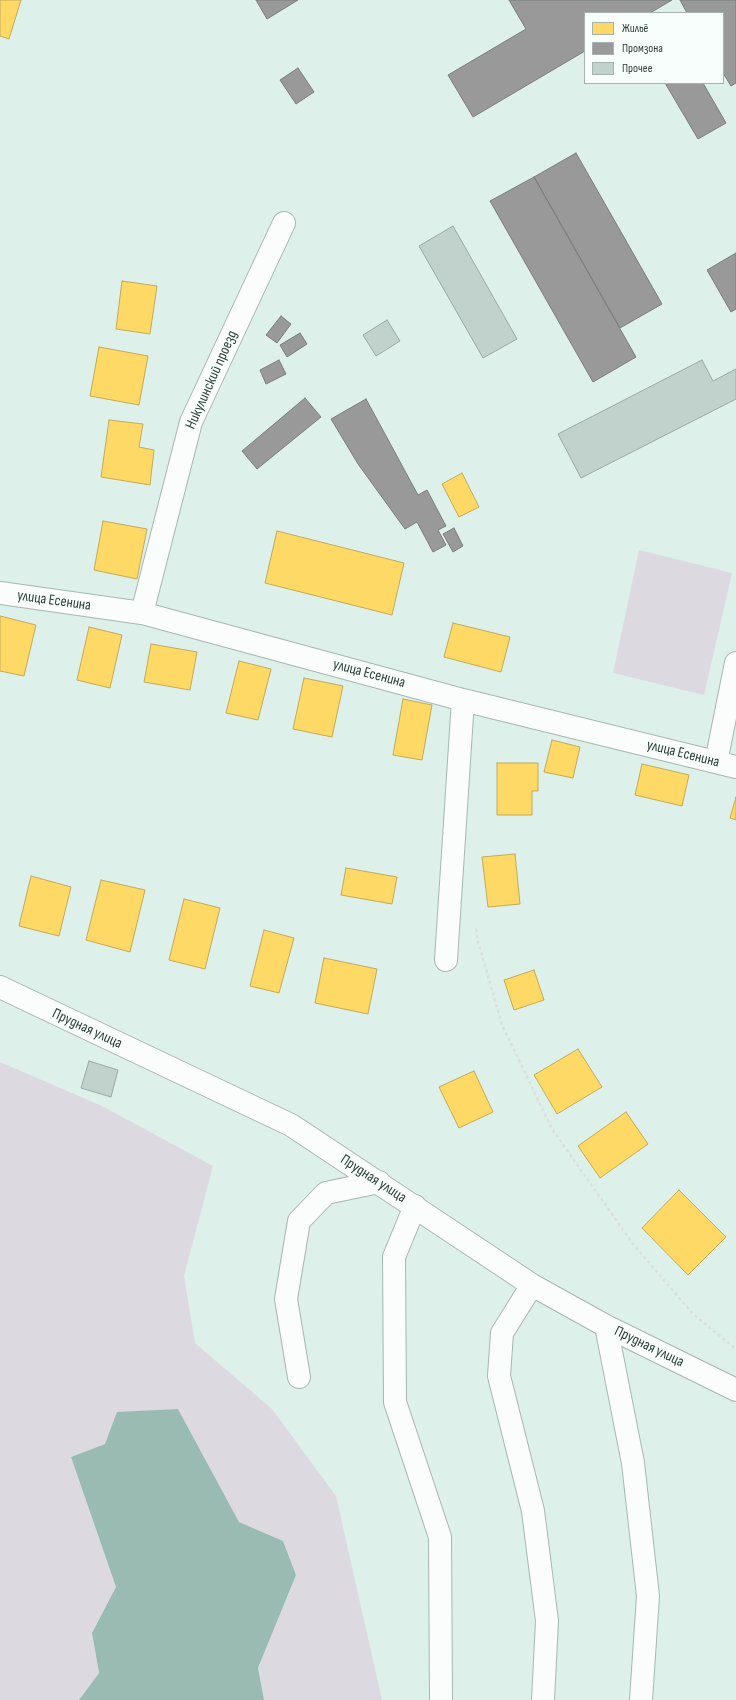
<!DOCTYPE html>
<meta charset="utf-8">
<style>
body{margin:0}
#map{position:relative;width:736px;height:1700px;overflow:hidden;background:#def0ea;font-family:"Sofia Sans Condensed",sans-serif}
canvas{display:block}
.legend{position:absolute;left:584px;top:12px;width:140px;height:72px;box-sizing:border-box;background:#f7fefc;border:1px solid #a7b1ae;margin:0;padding:5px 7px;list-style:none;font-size:12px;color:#303e39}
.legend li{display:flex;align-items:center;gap:8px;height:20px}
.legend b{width:20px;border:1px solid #a7b1ae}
</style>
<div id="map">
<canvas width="736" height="1700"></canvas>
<ul class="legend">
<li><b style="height:11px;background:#ffd966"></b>Жильё</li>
<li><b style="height:11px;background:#999"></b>Промзона</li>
<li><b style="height:11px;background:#c1d1cc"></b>Прочее</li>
</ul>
</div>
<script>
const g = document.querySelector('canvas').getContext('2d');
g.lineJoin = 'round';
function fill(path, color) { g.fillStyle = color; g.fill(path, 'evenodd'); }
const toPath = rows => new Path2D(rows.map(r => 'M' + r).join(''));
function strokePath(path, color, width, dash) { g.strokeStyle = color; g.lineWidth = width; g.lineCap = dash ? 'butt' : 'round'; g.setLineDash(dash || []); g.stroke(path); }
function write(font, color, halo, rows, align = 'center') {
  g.font = font + ' "Sofia Sans Condensed",sans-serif'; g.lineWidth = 4; g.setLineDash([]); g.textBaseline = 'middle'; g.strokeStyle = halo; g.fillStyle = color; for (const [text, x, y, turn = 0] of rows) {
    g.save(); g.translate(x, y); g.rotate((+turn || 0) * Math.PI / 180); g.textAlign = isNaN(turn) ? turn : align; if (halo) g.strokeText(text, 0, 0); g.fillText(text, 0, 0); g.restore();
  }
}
fill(toPath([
 [639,550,732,573,704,695,613,673],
 [0,1062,102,1106,213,1166,184,1276,195,1343,272,1409,336,1496,382,1700,264,1700,258,1668,296,1575,283,1541,239,1522,178,1409,105,1444,71,1457,116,1587,92,1633,99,1673,79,1700,0,1700]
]), '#ddd9e1');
fill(toPath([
 [178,1409,239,1522,283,1541,296,1575,258,1668,264,1700,79,1700,99,1673,92,1633,116,1587,71,1457,105,1444,117,1412]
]), '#99bbb1');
const homes = toPath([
 [0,0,21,0,9,39,0,36,0,0],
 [122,281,157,286,150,334,116,329,122,281],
 [99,347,148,356,139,405,90,396,99,347],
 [109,420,143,424,139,447,154,450,150,485,101,477,109,420],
 [462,473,479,507,459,517,442,484,462,473],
 [103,521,147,529,137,579,94,570,103,521],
 [277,531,404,563,392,615,265,583,277,531],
 [0,616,36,625,24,676,0,671,0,616],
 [453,623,510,637,501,672,444,657,453,623],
 [89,627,122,635,110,688,77,680,89,627],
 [151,644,197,652,190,690,144,682,151,644],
 [239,661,271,669,258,720,226,713,239,661],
 [304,678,343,686,332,737,293,729,304,678],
 [403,699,432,705,422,760,393,755,403,699],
 [552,740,580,747,573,778,544,772,552,740],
 [497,763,538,763,538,791,532,791,532,815,497,815,497,763],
 [642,764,689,775,682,806,635,795,642,764],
 [736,797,736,820,730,818,736,797],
 [515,854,520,904,488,907,482,857,515,854],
 [346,868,397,877,392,904,341,895,346,868],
 [31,876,71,887,59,936,19,926,31,876],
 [101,880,145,890,130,952,86,940,101,880],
 [184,899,220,908,205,969,169,960,184,899],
 [264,930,294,938,279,993,250,986,264,930],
 [324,958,377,969,368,1014,315,1003,324,958],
 [534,970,544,1000,514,1010,504,980,534,970],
 [578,1049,602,1087,557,1114,534,1075,578,1049],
 [474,1071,493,1112,459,1128,439,1087,474,1071],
 [626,1112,648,1144,600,1178,578,1146,626,1112],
 [679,1190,726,1237,688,1275,642,1228,679,1190]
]);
fill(homes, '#ffd966');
strokePath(homes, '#c1aa58', 1);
const industry = toPath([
 [256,0,298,0,267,19,256,0],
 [509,0,672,0,650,13,585,13,585,51,473,117,448,75,526,29,509,0],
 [680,0,736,0,736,83,731,86,723,73,723,13,687,13,680,0],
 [298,68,314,92,296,104,280,80,298,68],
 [665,83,703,83,726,123,698,139,665,83],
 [576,153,662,304,620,328,534,177,576,153],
 [534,177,636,357,593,382,490,201,534,177],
 [736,253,736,309,731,312,707,270,736,253],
 [281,316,291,324,277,343,266,335,281,316],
 [300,333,307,344,287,357,280,345,300,333],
 [279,360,286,374,266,384,260,370,279,360],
 [305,398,321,417,257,469,242,451,305,398],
 [366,399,418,495,427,490,446,526,438,530,446,545,433,552,417,522,405,529,358,464,331,419,366,399],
 [454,528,463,546,453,552,443,534,454,528]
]);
fill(industry, '#999');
strokePath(industry, '#7a7e7c', 1);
const building = toPath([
 [453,226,517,339,483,358,419,246,453,226],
 [387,320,400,341,376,356,363,335,387,320],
 [702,360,713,381,736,369,736,399,581,478,558,434,702,360],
 [89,1061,118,1070,111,1097,81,1088,89,1061]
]);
fill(building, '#c1d1cc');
strokePath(building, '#9aa8a4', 1);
const minor = toPath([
 [0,593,142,613,463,700,736,767],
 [142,613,191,422,284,223],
 [716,762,736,663],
 [446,960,463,700],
 [0,987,291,1125,532,1285,606,1326,736,1390],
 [415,1206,394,1257,395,1402,440,1537,441,1700],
 [532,1285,502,1333,499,1376,533,1511,547,1621,543,1700],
 [606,1326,633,1463,648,1596,641,1700],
 [299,1377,286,1299,299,1221,326,1193,379,1182]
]);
strokePath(minor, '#a7b6b1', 24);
strokePath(toPath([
 [476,929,477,938,502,1025,552,1129,633,1244,693,1314,736,1349]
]), '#dadfdd', 2.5, [3, 3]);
strokePath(minor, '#fafdfc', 22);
write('15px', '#303e39', '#f7fefc', [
 ["Никулинский проезд",212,380,-66],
 ["улица Есенина",54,601,8],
 ["улица Есенина",369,674,15],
 ["улица Есенина",683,754,14],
 ["Прудная улица",87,1029,25],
 ["Прудная улица",373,1179,33],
 ["Прудная улица",649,1347,26]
]);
</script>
